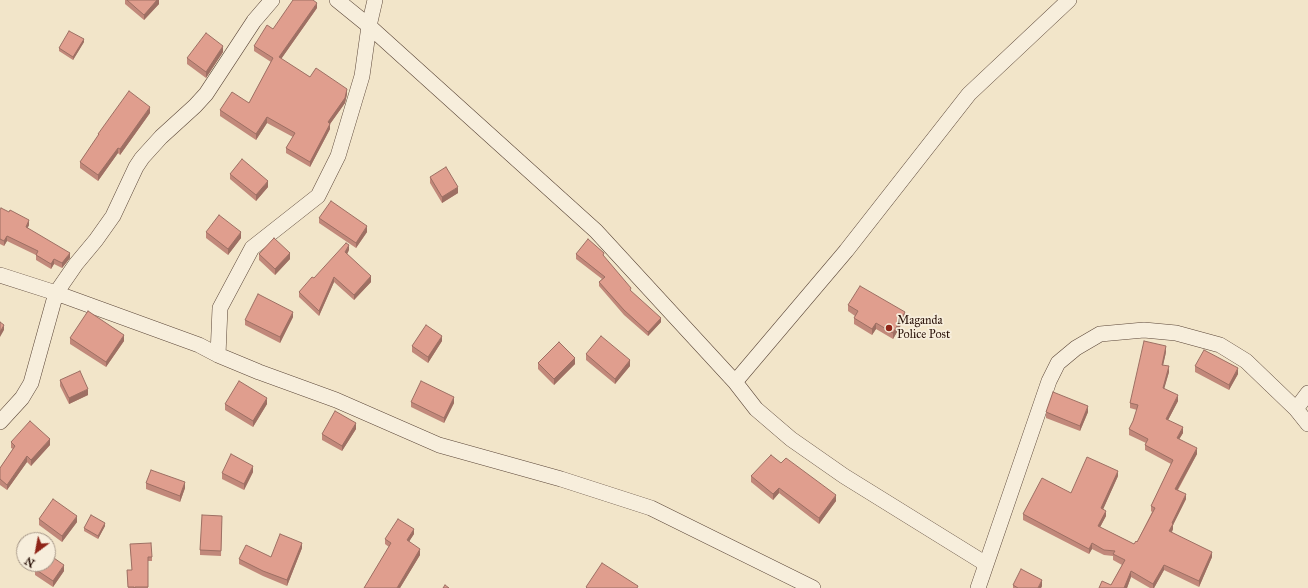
<!DOCTYPE html>
<style>
body{margin:0}
#map{position:relative;width:1308px;height:588px;overflow:hidden;background:#f2e5c9;font-family:"IM FELL Great Primer",serif}
canvas{display:block}
.north{position:absolute;left:16px;top:532px;width:40px;height:40px;box-sizing:border-box;background:#f7eedc;border:1px solid #a59687;border-radius:50%;rotate:212deg;font-size:11px;font-weight:700;line-height:16px;text-align:center;color:#291108}
.north::after{content:'';display:block;margin:auto;width:14px;height:18px;background:#8f2418;clip-path:polygon(50% 0,100% 100%,50% 72%,0 100%)}
</style>
<div id="map">
<canvas width="1308" height="588"></canvas>
<div class="north">N</div>
</div>
<script>
const g = document.querySelector('canvas').getContext('2d');
g.lineJoin = 'round';
const toPath = rows => new Path2D(rows.map(r => 'M' + r).join(''));
function strokePath(path, color, width, dash) { g.strokeStyle = color; g.lineWidth = width; g.lineCap = dash ? 'butt' : 'round'; g.setLineDash(dash || []); g.stroke(path); }
function fill(path, color) { g.fillStyle = color; g.fill(path, 'evenodd'); }
function write(font, color, halo, rows, align = 'center') {
  g.font = font + ' "IM FELL Great Primer",serif'; g.lineWidth = 3.5; g.setLineDash([]); g.textBaseline = 'middle'; g.strokeStyle = halo; g.fillStyle = color; for (const [text, x, y, turn = 0] of rows) {
    g.save(); g.translate(x, y); g.rotate((+turn || 0) * Math.PI / 180); g.textAlign = isNaN(turn) ? turn : align; if (halo) g.strokeText(text, 0, 0); g.fillText(text, 0, 0); g.restore();
  }
}
const minor = toPath([
 [337,0,369,26,596,231,735,382,756,409,791,439,844,476,986,564],
 [0,275,56,293,199,345,218,355,259,372,336,400,439,445,561,479,651,508,813,588],
 [218,355,220,308,252,248,318,196,338,156,362,76,369,26,375,0],
 [735,382,846,251,969,94,1069,0],
 [1296,409,1308,393],
 [0,422,22,398,31,383,56,293,76,264,96,240,113,216,136,167,142,158,161,137,195,106,206,94,254,21,272,0],
 [978,588,1049,381,1058,363,1076,348,1100,334,1144,330,1176,333,1220,345,1246,361,1296,409,1308,424]
]);
strokePath(minor, '#5b4638', 16);
strokePath(minor, '#f7eedc', 15);
fill(toPath([
 [125,0,159,0,159,4,144,20,125,4],
 [317,8,281,59,310,77,347,94,345,103,330,124,330,129,310,167,286,153,286,148,293,137,267,123,256,140,220,116,220,110,249,103,271,62,254,51,254,46,273,29],
 [84,42,73,60,59,51,59,48],
 [223,52,206,78,187,64,187,58],
 [150,113,120,155,118,153,98,181,80,168,80,162,98,136,98,134],
 [230,174,268,187,256,201,230,179],
 [430,177,458,193,442,203,430,183],
 [0,210,29,225,27,228,70,258,62,268,54,264,51,269,36,260,36,255,7,241,4,246,0,244],
 [319,218,367,232,356,248,319,223],
 [206,232,241,238,228,255,206,238],
 [349,250,347,254,371,282,354,300,334,282,319,316,299,297,299,292,314,278],
 [259,254,290,259,275,275,259,260],
 [576,254,604,257,631,291,661,322,648,336,624,315,599,286,599,282,602,279,576,259],
 [848,305,905,318,893,339,876,329,872,335,854,324,854,318,855,316,848,311],
 [293,317,280,343,245,325,245,320],
 [70,338,124,341,106,367,70,344],
 [442,341,428,363,412,352,412,346],
 [1166,352,1163,365,1169,372,1164,388,1178,401,1168,420,1183,433,1179,439,1197,454,1178,490,1186,499,1173,525,1173,529,1172,532,1212,557,1199,587,1164,570,1154,588,1150,588,1131,577,1127,588,1099,588,1111,585,1122,565,1113,560,1113,556,1104,555,1092,549,1089,554,1023,520,1023,514,1071,493,1118,476,1103,509,1106,516,1100,527,1134,544,1137,542,1152,512,1151,511,1151,506,1171,464,1145,450,1145,445,1146,443,1129,435,1129,429,1133,421,1137,410,1130,408,1130,403],
 [586,354,630,366,615,384,586,360],
 [538,363,575,364,554,385,538,369],
 [1195,366,1238,374,1229,390,1195,372],
 [60,380,88,395,69,404,60,386],
 [411,402,454,403,444,423,411,407],
 [225,404,267,404,253,427,225,410],
 [1046,412,1088,412,1080,431,1046,418],
 [356,429,342,451,322,440,322,434],
 [11,442,50,445,31,466,27,462,7,490,0,485,0,468,13,449,11,448],
 [781,463,836,501,819,524,779,493,773,500,751,482,751,476],
 [253,472,244,490,222,479,222,473],
 [146,483,185,488,180,502,146,489],
 [39,519,77,522,62,542,39,525],
 [222,521,221,556,200,555,200,550],
 [105,526,98,539,84,531,84,528],
 [414,534,409,541,420,555,400,588,364,588,389,547,385,544,385,539],
 [130,544,152,557,152,561,148,561,148,588,128,588,127,570,132,570],
 [302,548,287,586,263,576,239,564,239,559,271,557],
 [35,569,64,571,53,587,35,575],
 [1013,585,1042,586,1041,588,1013,588]
]), '#c1887a');
fill(toPath([
 [157,0,159,0,159,4,144,20,144,15],
 [317,3,317,8,279,62,279,57],
 [84,39,84,42,73,60,73,57],
 [223,46,223,52,206,78,206,72],
 [347,89,347,94,345,103,330,124,330,129,310,167,310,162,328,122],
 [150,107,150,113,120,155,120,149],
 [267,117,267,123,256,140,256,134],
 [118,148,118,153,98,181,98,175],
 [268,181,268,187,256,201,256,195],
 [458,187,458,193,442,203,442,197],
 [29,220,29,225,26,232,26,227],
 [367,226,367,232,356,248,356,243],
 [241,232,241,238,228,255,228,249],
 [7,236,7,241,4,246,4,241],
 [349,245,349,250,345,258,345,252],
 [70,253,70,258,62,268,62,263],
 [290,253,290,259,275,275,275,269],
 [54,259,54,264,51,269,51,264],
 [371,276,371,282,354,300,354,295],
 [334,277,334,282,319,316,319,311],
 [293,312,293,317,280,343,280,337],
 [905,312,905,318,893,339,893,333],
 [661,318,661,322,648,336,648,332],
 [876,323,876,329,872,335,872,329],
 [4,325,4,330,0,337,0,332],
 [124,335,124,341,106,367,106,362],
 [442,336,442,341,428,363,428,357],
 [1166,346,1166,352,1162,370,1162,365],
 [575,358,575,364,554,385,554,379],
 [630,360,630,366,615,384,615,379],
 [1169,366,1169,372,1163,393,1163,388],
 [1238,368,1238,374,1229,390,1229,385],
 [88,389,88,395,69,404,69,398],
 [1178,395,1178,401,1166,424,1166,419],
 [454,397,454,403,444,423,444,418],
 [267,398,267,404,253,427,253,421],
 [1088,406,1088,412,1080,431,1080,426],
 [356,423,356,429,342,451,342,446],
 [1183,427,1183,433,1177,443,1177,438],
 [50,439,50,445,31,466,31,460],
 [1197,448,1197,454,1175,494,1175,489],
 [27,456,27,462,7,490,7,485],
 [253,466,253,472,244,490,244,484],
 [1118,471,1118,476,1101,514,1101,508],
 [185,482,185,488,180,502,180,496],
 [779,488,779,493,773,500,773,494],
 [1186,494,1186,499,1173,525,1173,529,1169,537,1169,531,1172,523],
 [836,495,836,501,819,524,819,518],
 [1106,511,1106,516,1098,531,1098,526],
 [77,516,77,522,62,542,62,536],
 [105,523,105,526,98,539,98,536],
 [414,529,414,534,407,545,407,540],
 [302,543,302,548,287,586,287,580],
 [1092,543,1092,549,1089,554,1089,549],
 [420,549,420,555,400,588,397,588],
 [1212,552,1212,557,1199,587,1199,581],
 [64,565,64,571,53,587,53,581],
 [1164,565,1164,570,1154,588,1153,588,1153,584],
 [1131,571,1131,577,1127,588,1124,588],
 [1042,580,1042,586,1041,588,1038,588]
]), '#9d6f63');
const building = toPath([
 [127,0,157,0,144,15,127,0],
 [293,0,313,0,317,3,279,57,310,77,316,68,347,89,345,98,328,122,330,124,310,162,286,148,295,133,267,117,256,134,220,110,232,92,249,103,273,58,254,46,267,25,273,29,293,0],
 [69,31,84,39,73,57,59,48,69,31],
 [206,33,223,46,206,72,187,58,206,33],
 [129,91,150,107,120,149,118,148,98,175,80,162,99,134,98,134,129,91],
 [242,159,268,181,256,195,230,174,242,159],
 [446,167,458,187,442,197,430,177,446,167],
 [331,201,367,226,356,243,319,218,331,201],
 [1,208,9,212,10,210,29,220,26,227,70,253,62,263,54,259,51,264,36,255,38,251,7,236,4,241,0,239,0,210,1,208],
 [219,215,241,232,228,249,206,232,219,215],
 [274,238,290,253,275,269,259,254,274,238],
 [588,239,604,253,603,255,631,288,630,290,661,318,648,332,624,310,599,282,605,277,576,254,588,239],
 [346,243,349,245,345,252,371,276,354,295,334,277,319,311,299,292,312,277,314,278,346,243],
 [860,286,905,312,893,333,876,323,872,329,854,318,858,311,848,305,860,286],
 [258,294,293,312,280,337,245,320,258,294],
 [88,311,124,335,106,362,70,338,88,311],
 [0,322,4,325,0,332,0,322],
 [426,325,442,336,428,357,412,346,426,325],
 [601,336,630,360,615,379,586,354,601,336],
 [1144,341,1166,346,1162,365,1169,366,1163,388,1178,395,1166,419,1183,427,1177,438,1197,448,1175,489,1186,494,1172,523,1173,524,1169,531,1212,552,1199,581,1164,565,1153,584,1131,571,1124,588,1099,588,1102,581,1111,585,1125,560,1113,554,1115,551,1104,550,1092,543,1089,549,1023,514,1042,478,1071,493,1087,457,1118,471,1101,508,1106,511,1098,526,1134,544,1136,541,1137,542,1155,508,1151,506,1173,460,1145,445,1148,439,1129,429,1133,421,1138,405,1130,403,1144,341],
 [559,342,575,358,554,379,538,363,559,342],
 [1204,350,1238,368,1229,385,1195,366,1204,350],
 [80,371,88,389,69,398,60,380,80,371],
 [239,381,267,398,253,421,225,404,239,381],
 [421,381,454,397,444,418,411,402,421,381],
 [1053,392,1088,406,1080,426,1046,412,1053,392],
 [335,411,356,423,342,446,322,434,335,411],
 [30,421,50,439,31,460,27,456,7,485,0,479,0,468,15,446,11,442,30,421],
 [231,454,253,466,244,484,222,473,231,454],
 [771,455,781,463,786,458,836,495,819,518,779,488,773,494,751,476,771,455],
 [151,470,185,482,180,496,146,483,151,470],
 [53,499,77,516,62,536,39,519,53,499],
 [91,515,105,523,98,536,84,528,91,515],
 [202,515,222,516,221,551,200,550,202,515],
 [398,519,414,529,407,540,420,549,397,588,364,588,391,543,385,539,398,519],
 [280,534,302,543,287,580,263,571,239,559,246,545,271,557,280,534],
 [151,543,152,557,148,557,148,587,135,587,135,588,134,588,134,587,128,587,127,570,132,570,130,544,151,543],
 [48,554,64,565,53,581,35,569,39,564,48,564,48,554],
 [602,563,638,586,637,588,587,588,586,587,602,563],
 [1021,569,1042,580,1038,588,1018,588,1013,585,1021,569],
 [445,585,449,588,443,588,445,585]
]);
fill(building, '#e09e8e');
strokePath(building, '#9d6f63', 1);
for (const [x, y, r, color] of [
 [889,328,4,"#8f2418"]
]) { const dot = new Path2D(); dot.arc(x, y, r, 0, 2 * Math.PI); g.fillStyle = color; g.fill(dot); strokePath(dot, '#f7eedc', 1.5); }
write('12px', '#291108', '#f7eedc', [
 ["Maganda",897,321],
 ["Police Post",897,335]
], 'left');
</script>
